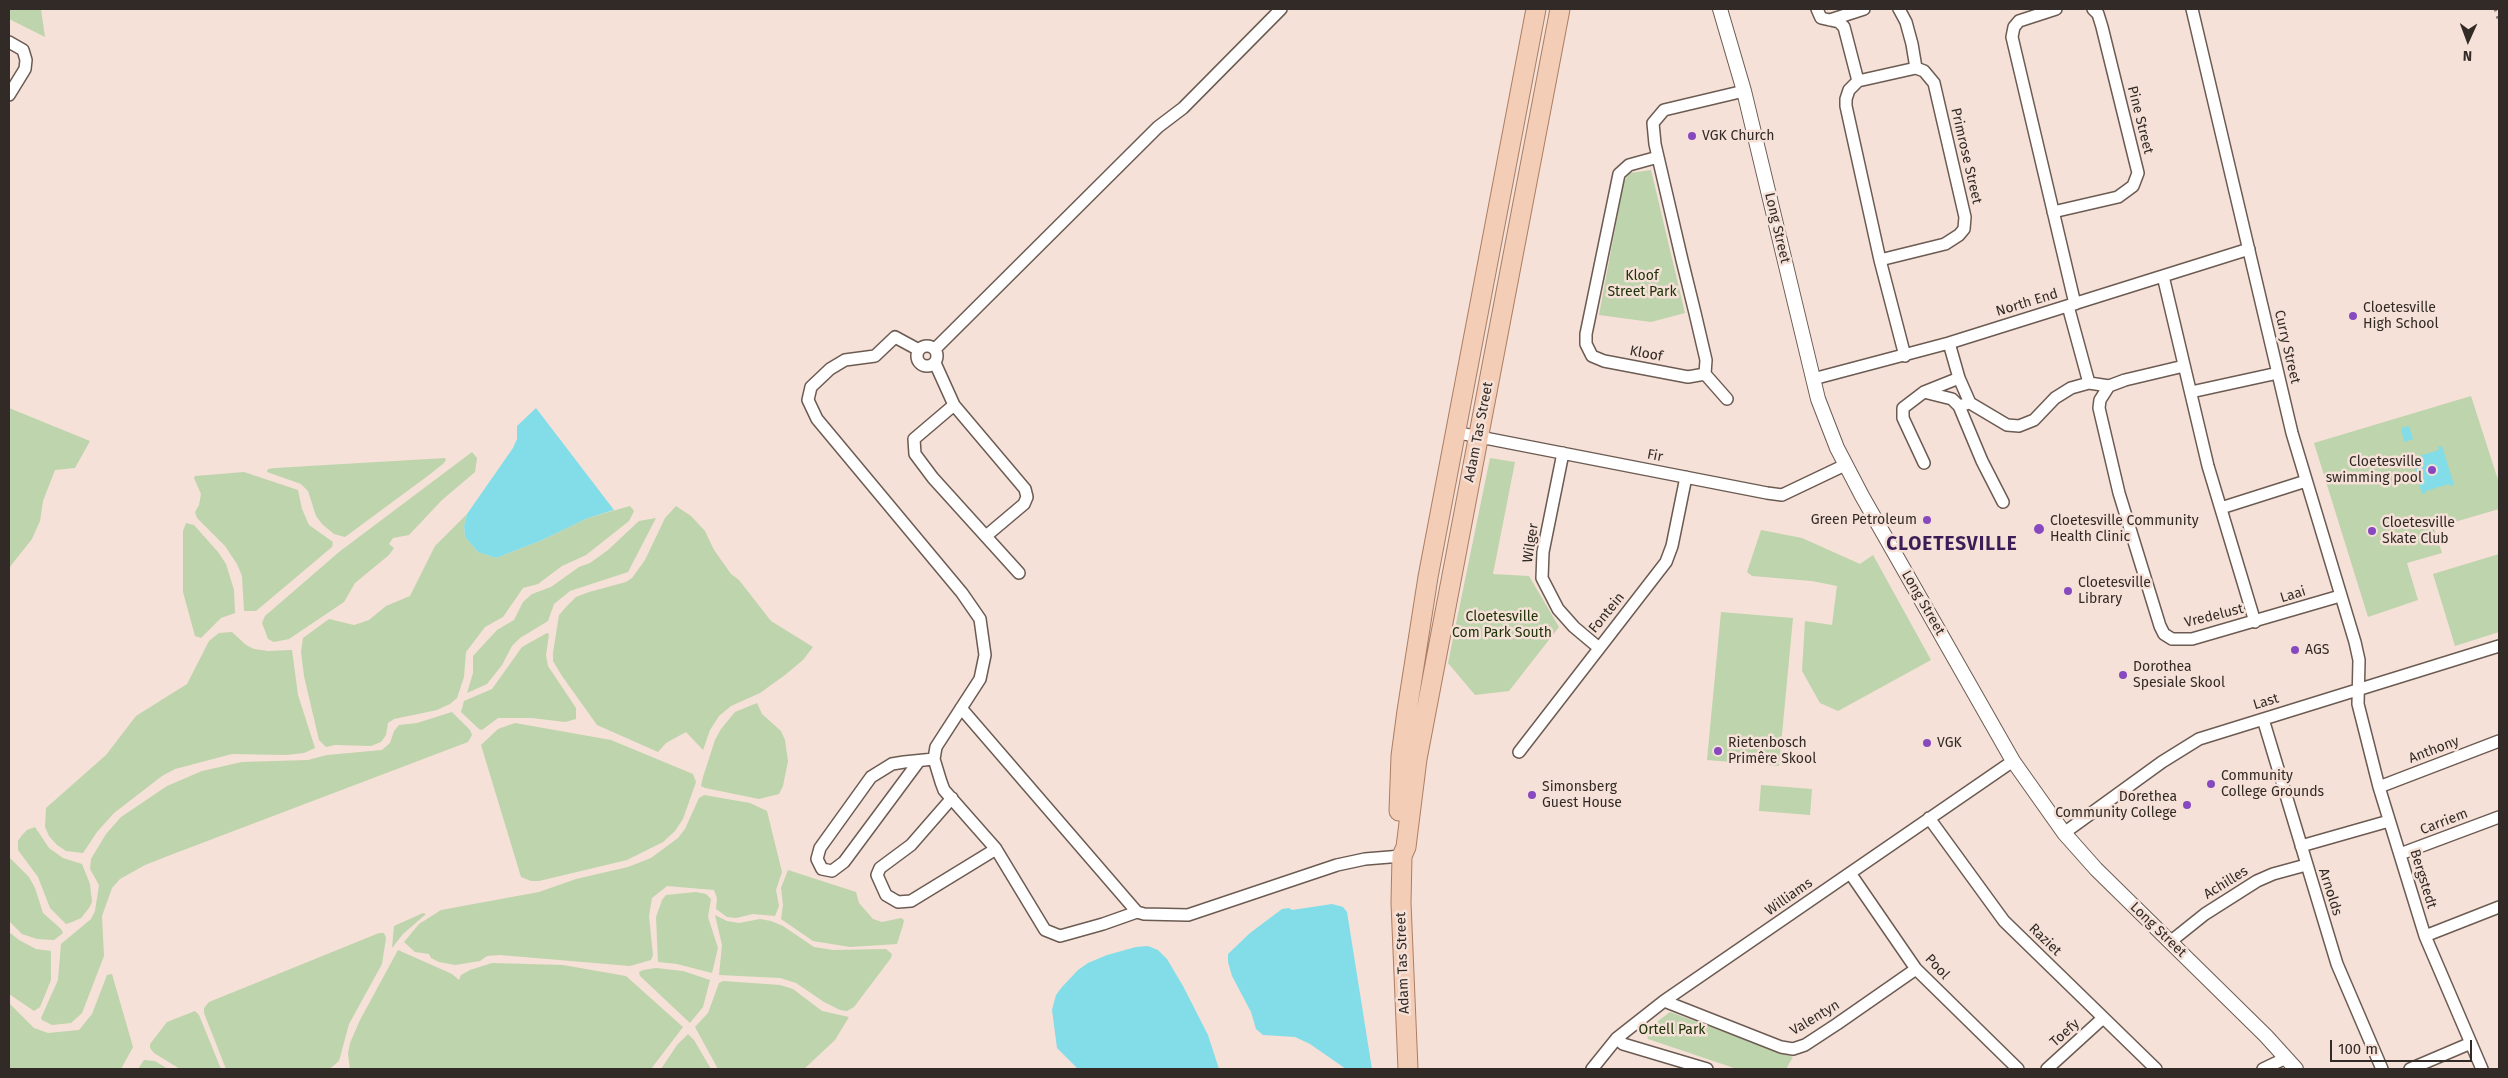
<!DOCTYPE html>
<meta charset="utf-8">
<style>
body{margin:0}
#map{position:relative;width:2508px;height:1078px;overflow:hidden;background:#f5e1d7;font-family:"Fira Sans",sans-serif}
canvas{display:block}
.frame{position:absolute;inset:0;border:10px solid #322a26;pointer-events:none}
.north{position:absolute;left:2443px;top:15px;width:50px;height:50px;-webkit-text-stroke:4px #f5e1d7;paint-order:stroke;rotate:182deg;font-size:14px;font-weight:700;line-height:20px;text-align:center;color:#322a26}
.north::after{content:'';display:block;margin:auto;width:18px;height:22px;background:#322a26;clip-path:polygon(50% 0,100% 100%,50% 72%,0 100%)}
.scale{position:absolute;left:2330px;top:1040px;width:142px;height:22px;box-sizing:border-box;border:2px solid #322a26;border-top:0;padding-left:6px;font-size:15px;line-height:18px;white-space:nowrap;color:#322a26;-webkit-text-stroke:4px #f5e1d7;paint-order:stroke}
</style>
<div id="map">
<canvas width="2508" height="1078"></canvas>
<div class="frame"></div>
<div class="north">N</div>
<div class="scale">100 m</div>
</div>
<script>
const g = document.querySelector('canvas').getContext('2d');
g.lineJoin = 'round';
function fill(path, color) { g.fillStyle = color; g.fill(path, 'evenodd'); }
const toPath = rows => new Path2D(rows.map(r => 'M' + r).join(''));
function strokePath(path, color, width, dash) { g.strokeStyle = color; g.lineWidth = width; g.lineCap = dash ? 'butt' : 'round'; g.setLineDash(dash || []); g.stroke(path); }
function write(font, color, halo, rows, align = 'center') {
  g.font = font + ' "Fira Sans",sans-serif'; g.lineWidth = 5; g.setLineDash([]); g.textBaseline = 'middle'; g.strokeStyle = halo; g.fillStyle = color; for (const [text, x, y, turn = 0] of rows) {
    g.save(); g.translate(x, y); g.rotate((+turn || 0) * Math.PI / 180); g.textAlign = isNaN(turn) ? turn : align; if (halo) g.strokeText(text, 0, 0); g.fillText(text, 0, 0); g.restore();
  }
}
fill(toPath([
 [9,9,41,9,45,37,9,19],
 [1651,170,1685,313,1651,322,1599,315,1624,181,1630,173],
 [2471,396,2499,483,2499,509,2434,528,2442,553,2407,563,2418,600,2368,617,2314,443],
 [9,408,90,441,75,468,55,470,43,501,40,521,32,539,9,568],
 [472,452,477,458,475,472,442,500,409,535,393,538,389,544,394,548,389,555,355,583,344,602,289,639,274,642,268,639,262,623,265,616,339,552],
 [445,458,446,460,444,463,429,475,345,537,334,534,322,524,316,516,308,491,301,484,267,472,268,469,275,468],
 [1490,458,1515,462,1493,574,1529,576,1559,627,1509,691,1475,695,1448,663],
 [244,472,298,490,302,509,309,525,333,542,332,547,256,611,244,611,242,576,237,564,225,546,197,518,195,512,199,505,201,494,194,478,195,476],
 [630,506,634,511,629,521,586,555,562,566,538,584,523,588,503,617,485,627,466,652,464,677,457,698,450,704,437,710,394,719,388,723,386,735,381,742,371,746,335,745,326,747,319,740,304,676,301,652,303,638,329,619,354,625,369,620,386,606,410,596,435,546,467,514,464,526,465,537,478,552,496,558,540,541,588,518],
 [676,506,691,516,705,531,714,550,731,574,739,580,771,621,813,647,803,660,785,675,760,693,731,706,719,716,710,730,703,750,686,732,666,743,658,752,597,725,562,676,553,661,553,653,559,615,567,606,576,597,589,592,626,582,632,578,645,560,665,518],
 [656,518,628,572,570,591,554,604,548,621,520,638,512,646,502,665,487,684,467,693,473,673,473,656,497,630,514,620,523,602,532,594,551,587,579,567,590,563,608,550,639,521],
 [186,523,194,525,218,552,226,564,234,590,235,613,221,618,201,638,195,636,183,592,183,531],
 [1761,530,1802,538,1860,564,1873,555,1931,660,1838,711,1820,703,1802,671,1805,621,1832,625,1837,586,1812,581,1752,576,1747,572],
 [2499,554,2499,632,2455,646,2433,574],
 [1721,612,1793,618,1779,766,1707,760],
 [232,632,246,645,254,649,268,651,292,650,298,695,315,748,304,753,286,755,232,754,175,769,162,776,114,813,97,832,83,853,66,851,57,845,49,836,45,827,46,808,106,755,136,716,187,684,209,641,219,633],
 [547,633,549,634,546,655,548,666,576,708,576,719,565,722,532,718,498,718,482,730,479,729,461,712,464,701,492,689,522,647],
 [757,703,762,714,781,731,785,740,788,761,783,786,779,794,759,799,705,788,701,786,703,777,715,740,721,729,735,712],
 [452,712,470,730,472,735,468,742,173,854,145,865,120,879,112,888,102,916,104,956,82,1013,71,1023,52,1025,42,1020,41,1018,58,980,61,944,91,919,95,911,99,885,90,869,91,859,106,834,121,817,167,786,202,771,242,762,308,760,327,755,382,750,390,743,394,731,399,725,417,723],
 [515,723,611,740,693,774,696,782,683,819,675,831,663,842,627,860,539,881,531,881,521,877,481,745,498,729],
 [1761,785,1812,789,1810,815,1759,811],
 [704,795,750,803,767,811,782,872,776,890,779,906,775,916,753,914,736,918,727,917,716,909,717,898,714,890,667,886,652,898,649,916,653,955,651,960,630,966,500,955,487,956,480,961,455,965,439,962,431,958,429,954,415,952,404,942,419,924,441,910,539,892,576,879,628,867,651,858,678,838,685,829,699,798],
 [35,827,49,848,63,858,82,864,90,884,92,902,89,908,81,918,72,922,66,924,50,908,38,877,18,850,18,841,22,835,27,830],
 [9,857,29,877,35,888,43,913,61,929,63,933,54,940,37,939,22,934,9,921],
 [788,870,856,892,859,903,873,919,882,922,901,918,904,920,903,925,897,944,850,947,813,941,781,919,783,905,781,888],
 [696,892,706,894,711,899,708,917,718,948,712,973,677,964,658,962,656,917,662,900,666,895],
 [423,913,426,914,403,934,392,948,394,926],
 [715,915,727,921,739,923,760,919,771,921,783,926,814,947,833,950,886,949,892,954,891,958,854,1007,847,1011,840,1010,824,1002,796,983,780,978,719,975,722,945],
 [9,932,19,940,36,949,51,951,51,980,40,1007,34,1011,9,994],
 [379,933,384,933,386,938,382,964,349,1024,339,1061,332,1067,327,1069,226,1069,204,1013,204,1008,209,1002],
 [398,950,452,974,459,980,461,975,470,970,492,963,563,965,626,976,683,1027,651,1069,350,1069,348,1054,350,1043,360,1020],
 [656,968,683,971,710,980,703,1007,690,1023,640,976,639,972,643,970],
 [112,974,133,1047,121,1069,9,1069,9,1003,34,1028,48,1033,79,1030,92,1014,107,975],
 [723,981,780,985,793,989,822,1011,849,1017,835,1040,804,1069,718,1069,695,1027,708,1013,719,983],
 [195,1011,199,1015,221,1069,180,1069,154,1053,150,1048,150,1044,167,1022],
 [1670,1012,1793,1057,1786,1069,1737,1069,1648,1039,1646,1030],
 [688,1034,694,1040,711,1069,661,1069,677,1045],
 [144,1060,155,1061,168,1069,138,1069]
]), '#bdd4ac');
fill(toPath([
 [536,408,614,510,588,518,540,541,496,558,478,552,465,537,464,526,467,514,513,448,517,439,517,426],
 [2409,426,2413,439,2404,442,2401,428],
 [2442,446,2454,485,2450,486,2449,484,2426,491,2426,493,2422,494,2411,456,2415,455,2416,457,2439,450,2438,447],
 [1332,904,1343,907,1347,912,1372,1069,1346,1069,1310,1044,1295,1037,1263,1035,1256,1029,1251,1012,1232,976,1228,962,1228,954,1250,933,1282,909,1289,908,1292,910],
 [1148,946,1158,950,1167,959,1183,986,1208,1035,1219,1069,1078,1069,1057,1048,1052,1010,1056,995,1062,987,1078,970,1088,963,1107,955,1136,947]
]), '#82dde8');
const minor = toPath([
 [1817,9,1821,18,1839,22,1844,27,1858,81],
 [1899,9,1906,22,1912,44,1916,68],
 [2056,9,2019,21,2014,27,2012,37,2075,304],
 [2192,9,2292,433,2355,642,2359,660,2358,704,2379,787,2425,936,2482,1069],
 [1830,20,1864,9],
 [9,42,23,50,26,60,25,69,9,95],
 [1658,157,1629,165,1619,174,1586,334,1586,344,1592,356,1604,361,1688,377,1705,374,1706,360,1695,313,1682,260,1658,157,1655,144,1653,123,1664,110,1744,91],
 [2053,212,2118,197,2133,186,2138,173,2102,27,2098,14,2093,9],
 [1880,260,1945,244,1959,235,1964,229,1965,217,1934,83,1924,71,1916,68,1858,81,1849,90,1846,99,1846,106,1880,260,1905,356],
 [2163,276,2208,466,2255,622],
 [2068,306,2089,383],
 [1949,343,1959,378,1970,403,2007,425,2019,426,2034,420,2055,398,2071,388,2089,383,2109,386],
 '917 356a10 10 0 1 1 20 0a10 10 0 1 1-20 0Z',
 [935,349,1158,127,1183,108,1281,9],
 [919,350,895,337,875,356,845,360,830,369,811,387,808,400,817,419,962,593,980,619,985,655,980,679,936,747,934,759,941,782,944,790,996,849,1045,930,1060,936,1103,924,1137,912],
 [935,363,954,405,1025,489,1027,497,1024,504,986,536],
 [2184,366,2125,380,2109,386,2100,400,2099,408,2119,493,2160,626,2164,634,2172,639,2192,639,2340,596],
 [1705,374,1727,399],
 [1813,379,1949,343,2249,249],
 [1924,392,1952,399,1959,406,1966,404],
 [2191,392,2278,373],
 [954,405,914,439,915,454,933,478,1019,573],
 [1959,406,1982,461,2003,502],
 [1454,432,1767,493,1782,495,1845,465],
 [1563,453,1543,552,1542,578,1558,609,1574,627,1599,648],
 [1924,463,1903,418,1903,408,1924,392,1959,378],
 [2221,508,2306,481],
 [961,708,1137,912,1144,914,1188,915,1337,865,1365,859,1402,856],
 [2263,719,2337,964,2382,1069],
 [1519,752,1666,562,1672,546,1686,477],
 [919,761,844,862,832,871,822,869,817,859,820,848,871,777,892,764,904,762,934,759],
 [2379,787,2499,741],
 [952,798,911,845,880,868,877,875,886,895,898,902,911,901,996,849],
 [1929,818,2004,921,2156,1069],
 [2064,833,2162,762,2199,739,2499,646],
 [2301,846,2389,821],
 [2400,854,2499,817],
 [1850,873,1916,969,2018,1069],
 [2425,936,2499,907],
 [2170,942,2205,914,2257,881,2273,874,2306,865],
 [1664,1001,1781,1047,1793,1049,1805,1045,1837,1024,1916,969],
 [1617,1038,1623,1044,1707,1069],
 [1592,1069,1617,1038,1664,1001,2013,761],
 [2047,1069,2103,1018],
 [2263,1069,2286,1058],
 [2410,1069,2471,1043]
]);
const tertiary = toPath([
 [1720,9,1744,91,1818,399,1837,448,1862,496,2013,761,2064,833,2096,869,2266,1036,2296,1069]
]);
const primary = toPath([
 [1399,811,1401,756,1407,711,1428,577,1536,9],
 [1408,1069,1401,903,1402,856,1406,847,1417,759,1560,9]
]);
strokePath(minor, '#6c5b52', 14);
strokePath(tertiary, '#6c5b52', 16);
strokePath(primary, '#ab7e64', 21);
strokePath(minor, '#fff', 11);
strokePath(tertiary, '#fff', 14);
strokePath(primary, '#f4cdb6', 19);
strokePath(toPath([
 [2495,9,2499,22]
]), '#877a73', 3, [2.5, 5]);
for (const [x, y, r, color] of [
 [1692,136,5,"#8749bf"],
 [2353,316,5,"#8749bf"],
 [2432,470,5,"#8749bf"],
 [1927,520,5,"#8749bf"],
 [2039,529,6,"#8749bf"],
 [2372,531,5,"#8749bf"],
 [2068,591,5,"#8749bf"],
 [2295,650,5,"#8749bf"],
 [2123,675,5,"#8749bf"],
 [1927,743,5,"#8749bf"],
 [1718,751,5,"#8749bf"],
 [2211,784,5,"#8749bf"],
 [1532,795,5,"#8749bf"],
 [2187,805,5,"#8749bf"]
]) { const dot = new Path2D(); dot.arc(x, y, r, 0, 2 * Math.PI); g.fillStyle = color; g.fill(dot); strokePath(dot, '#f5e1d7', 2); }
write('14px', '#322a26', '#f5e1d7', [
 ["Pine Street",2140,120,76],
 ["Primrose Street",1966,156,77],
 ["Long Street",1777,228,77],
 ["North End",2027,303,-17],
 ["Curry Street",2287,347,77],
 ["Kloof",1646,354,11],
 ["Adam Tas Street",1479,432,-79],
 ["Fir",1655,456,11],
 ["Wilger",1531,543,-81],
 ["Laai",2293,595,-17],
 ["Long Street",1923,603,60],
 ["Fontein",1607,613,-51],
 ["Vredelust",2214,616,-14],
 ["Last",2266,702,-17],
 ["Anthony",2434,750,-21],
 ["Carriem",2444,822,-21],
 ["Bergstedt",2423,879,73],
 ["Achilles",2226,883,-32],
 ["Arnolds",2330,892,72],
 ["Williams",1789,897,-35],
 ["Long Street",2158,930,44],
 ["Raziet",2045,940,44],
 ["Adam Tas Street",1403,963,-92],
 ["Pool",1937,967,47],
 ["Valentyn",1815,1018,-31],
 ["Toefy",2065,1033,-42]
]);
write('14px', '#322a26', '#f5e1d7', [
 ["VGK Church",1702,136],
 ["Cloetesville",2363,308],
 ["High School",2363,324],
 ["Cloetesville",2422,462,"right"],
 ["swimming pool",2422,478,"right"],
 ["Green Petroleum",1917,520,"right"],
 ["Cloetesville Community",2050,521],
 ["Health Clinic",2050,537],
 ["Cloetesville",2382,523],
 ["Skate Club",2382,539],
 ["Cloetesville",2078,583],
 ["Library",2078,599],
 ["AGS",2305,650],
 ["Dorothea",2133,667],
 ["Spesiale Skool",2133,683],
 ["Rietenbosch",1728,743],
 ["Primêre Skool",1728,759],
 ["VGK",1937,743],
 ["Community",2221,776],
 ["College Grounds",2221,792],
 ["Simonsberg",1542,787],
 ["Guest House",1542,803],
 ["Dorethea",2177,797,"right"],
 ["Community College",2177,813,"right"]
], 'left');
write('14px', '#203409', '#f5e1d7', [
 ["Kloof",1642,276],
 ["Street Park",1642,292],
 ["Cloetesville",1502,617],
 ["Com Park South",1502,633],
 ["Ortell Park",1672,1030]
]);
g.letterSpacing = '1px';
write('bold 19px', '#3c1e57', '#f5e1d7', [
 ["CLOETESVILLE",1952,545]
]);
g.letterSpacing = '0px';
</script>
